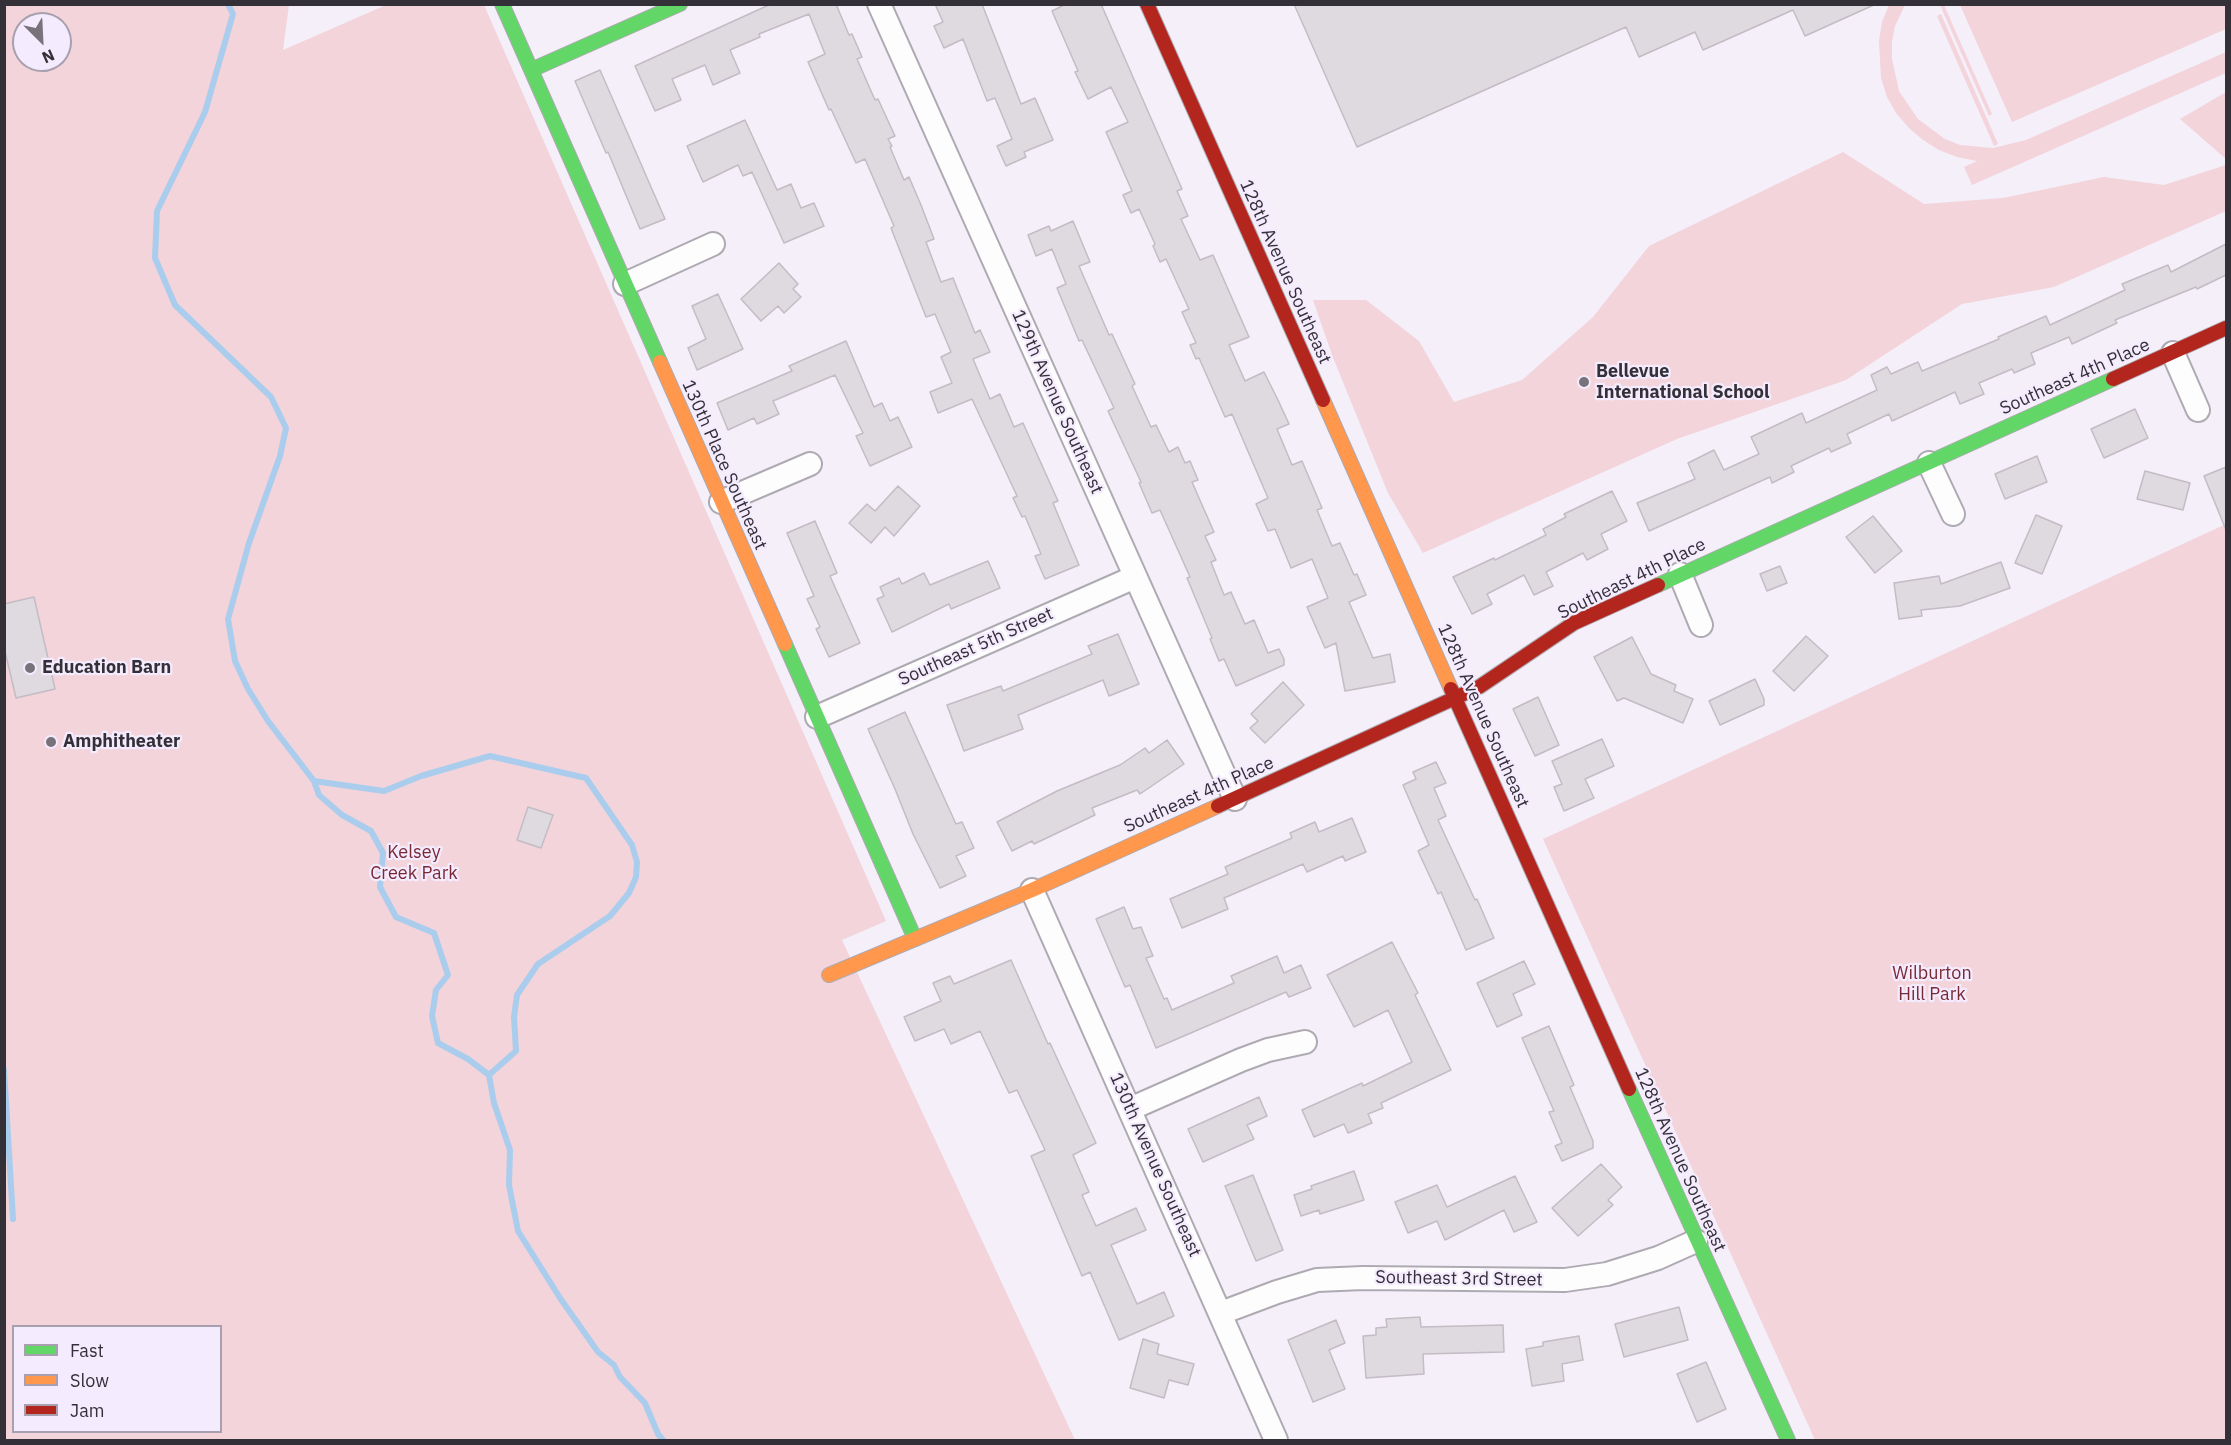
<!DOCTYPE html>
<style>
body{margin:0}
#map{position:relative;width:2231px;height:1445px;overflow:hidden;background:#f5effa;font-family:"IBM Plex Sans",sans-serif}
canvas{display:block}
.frame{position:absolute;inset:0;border:6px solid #343037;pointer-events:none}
.legend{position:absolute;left:12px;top:1325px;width:210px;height:108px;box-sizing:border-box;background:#f5ebfe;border:2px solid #a8a0ae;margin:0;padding:8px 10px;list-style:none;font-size:18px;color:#343037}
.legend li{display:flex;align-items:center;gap:12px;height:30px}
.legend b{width:30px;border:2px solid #a8a0ae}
.north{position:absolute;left:12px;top:12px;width:60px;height:60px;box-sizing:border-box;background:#f5ebfe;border:2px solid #a8a0ae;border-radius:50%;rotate:156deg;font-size:16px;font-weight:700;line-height:24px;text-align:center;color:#343037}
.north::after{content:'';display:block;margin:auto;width:21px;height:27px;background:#78737b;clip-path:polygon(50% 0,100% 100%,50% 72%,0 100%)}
</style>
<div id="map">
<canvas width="2231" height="1445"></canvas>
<div class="frame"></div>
<ul class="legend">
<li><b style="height:8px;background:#63d668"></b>Fast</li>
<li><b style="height:8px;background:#ff974d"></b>Slow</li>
<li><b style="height:8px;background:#b3261e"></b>Jam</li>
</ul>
<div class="north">N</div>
</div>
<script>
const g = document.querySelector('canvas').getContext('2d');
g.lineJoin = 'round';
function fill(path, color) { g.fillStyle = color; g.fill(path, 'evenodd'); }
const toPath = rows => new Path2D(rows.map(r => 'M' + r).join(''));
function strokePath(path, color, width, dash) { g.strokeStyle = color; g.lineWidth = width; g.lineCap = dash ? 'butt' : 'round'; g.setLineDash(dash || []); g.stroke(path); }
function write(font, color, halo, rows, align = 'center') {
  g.font = font + ' "IBM Plex Sans",sans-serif'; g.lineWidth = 4.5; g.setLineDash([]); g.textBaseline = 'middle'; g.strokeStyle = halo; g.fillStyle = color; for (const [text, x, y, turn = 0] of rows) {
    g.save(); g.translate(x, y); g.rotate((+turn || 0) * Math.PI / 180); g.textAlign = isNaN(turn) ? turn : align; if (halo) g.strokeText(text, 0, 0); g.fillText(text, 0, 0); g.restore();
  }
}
fill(toPath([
 [5,5,289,5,283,50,386,5,484,5,886,921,842,940,1075,1440,5,1440],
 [24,24,60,24,60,60,24,60],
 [14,1326,220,1326,220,1432,14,1432],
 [1889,5,1905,5,1895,26,1892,42,1892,59,1899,91,1918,119,1945,139,1960,145,1993,148,2026,140,2226,52,2226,73,1972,185,1964,167,1977,161,1957,157,1939,150,1923,140,1909,128,1896,113,1887,97,1881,78,1879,41,1882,22],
 [1940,5,1944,5,1992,114,1989,116],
 [1960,5,2226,5,2226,29,2012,122],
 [1941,14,1998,144,1994,146,1937,16],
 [2226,92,2226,159,2180,119],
 [1843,152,1924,204,2003,198,2104,177,2164,185,2226,165,2226,211,2054,287,1962,304,1846,380,1677,439,1423,553,1388,493,1332,355,1313,300,1366,300,1419,341,1454,402,1522,380,1593,317,1649,246],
 [2226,524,2226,1440,1815,1440,1543,839]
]), '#f2d4da');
strokePath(toPath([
 [228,4,233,14,205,112,157,211,155,258,175,305,271,397,286,428,280,456,249,543,228,619,235,661,248,689,268,721,314,781,319,795,342,815,371,831,383,853,380,887,396,917,434,933,448,975,436,990,432,1016,438,1043,468,1059,489,1075,494,1103,510,1150,509,1185,518,1231,560,1298,598,1352,614,1365,620,1377,645,1403,658,1434,663,1440],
 [314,781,384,791,421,776,490,756,586,778,632,845,637,862,636,877,629,893,610,916,538,964,517,995,514,1017,516,1051,489,1075],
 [4,1069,13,1219]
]), '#aacdee', 6);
const building = toPath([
 [771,4,836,4,849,35,852,34,862,57,857,59,875,100,878,99,895,136,888,139,892,146,890,147,904,180,909,177,921,205,934,239,926,242,941,282,953,278,975,333,980,330,990,352,973,359,990,399,1000,394,1014,427,1023,423,1058,501,1053,503,1079,565,1045,579,1035,556,1041,554,1025,516,1022,517,1013,498,1017,496,972,399,938,413,930,392,952,383,941,357,951,352,935,314,926,317,891,228,894,226,865,159,856,163,831,109,829,110,808,62,825,54,809,14,759,34,760,37,730,50,740,73,713,85,705,65,672,79,681,100,655,111,635,66,771,4],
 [935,4,982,4,1021,104,1035,98,1053,140,1024,152,1026,157,1006,166,997,146,1012,139,995,98,987,101,963,39,944,48,934,26,943,22,935,4],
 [1066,4,1101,4,1182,189,1177,191,1188,216,1181,219,1200,260,1213,255,1249,337,1229,345,1245,381,1264,372,1278,400,1289,424,1277,429,1292,465,1302,461,1322,508,1317,510,1332,546,1340,543,1354,575,1357,574,1366,595,1349,602,1373,658,1390,654,1395,682,1345,691,1336,643,1325,648,1307,607,1328,598,1312,559,1291,568,1275,529,1268,531,1256,504,1268,498,1232,414,1225,417,1199,358,1196,359,1190,345,1196,343,1182,312,1189,309,1166,259,1160,262,1153,246,1155,244,1139,209,1131,213,1123,195,1132,191,1106,132,1128,122,1111,87,1088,99,1075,72,1078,71,1052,11,1066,4],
 [1294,4,1876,4,1805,36,1793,10,1703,50,1695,32,1639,57,1626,27,1357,147,1294,4],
 [600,70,665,219,640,229,608,152,606,153,575,81,600,70],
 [745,120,777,190,791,184,801,208,814,203,824,226,784,243,752,172,743,176,738,165,703,182,687,146,745,120],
 [1073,221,1090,262,1079,266,1109,335,1112,334,1135,384,1132,386,1151,427,1156,425,1169,452,1178,447,1185,463,1190,461,1198,480,1192,482,1214,532,1205,536,1216,560,1211,562,1224,595,1231,592,1245,624,1254,620,1268,653,1279,649,1284,659,1284,665,1236,686,1224,659,1219,661,1210,639,1212,638,1187,578,1190,577,1160,510,1152,513,1139,483,1141,482,1108,411,1114,408,1082,340,1079,341,1057,288,1066,284,1052,249,1036,256,1028,235,1049,226,1051,231,1073,221],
 [2226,244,2226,275,2197,289,2196,287,2115,320,2117,323,2072,344,2069,337,2031,353,2035,364,2014,373,2012,369,1979,383,1984,394,1960,404,1955,392,1892,421,1889,414,1847,434,1851,443,1831,452,1829,448,1791,466,1794,472,1772,483,1770,477,1649,531,1637,503,1695,479,1688,463,1714,450,1724,470,1759,454,1751,437,1802,413,1806,423,1877,390,1871,375,1887,367,1891,374,1918,362,1922,371,1999,339,1998,337,2046,316,2050,325,2125,290,2122,284,2168,265,2171,272,2226,244],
 [779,263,798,284,793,289,801,297,784,313,778,306,761,321,741,299,779,263],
 [718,294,743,349,697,370,688,348,706,339,692,306,718,294],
 [846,341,874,407,882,403,890,421,898,417,912,447,870,466,856,436,863,433,835,375,773,401,779,414,757,424,754,418,728,430,717,403,792,371,789,366,846,341],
 [2135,409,2148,438,2104,458,2091,429,2135,409],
 [2037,456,2047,482,2005,499,1995,474,2037,456],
 [2226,467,2226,530,2204,476,2226,467],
 [2145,471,2190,483,2183,510,2137,499,2145,471],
 [898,486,920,506,894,536,885,527,871,543,849,523,867,504,875,511,898,486],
 [1612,491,1627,521,1601,534,1608,549,1587,560,1583,553,1546,572,1553,586,1534,595,1524,575,1487,594,1492,604,1472,614,1453,577,1494,558,1495,560,1546,535,1543,529,1566,517,1564,514,1612,491],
 [2036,515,2062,526,2042,574,2015,563,2036,515],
 [1873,516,1902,551,1875,573,1846,537,1873,516],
 [815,521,837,573,830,576,860,643,829,657,816,629,820,627,807,599,814,596,787,533,815,521],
 [988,561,1000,588,951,609,949,604,892,632,877,599,884,596,880,587,899,578,902,584,924,573,930,585,988,561],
 [2001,562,2010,588,1960,606,1921,610,1922,616,1899,619,1894,583,1939,576,1941,584,2001,562],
 [1780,566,1787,583,1767,591,1760,574,1780,566],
 [34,597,55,689,16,698,4,647,4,604,34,597],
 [1118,634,1139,684,1109,696,1103,680,1018,715,1023,729,964,751,947,705,1001,686,1003,691,1092,654,1088,646,1118,634],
 [1806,636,1828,656,1794,691,1773,671,1806,636],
 [1632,637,1651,674,1676,685,1674,691,1693,699,1683,723,1624,698,1617,701,1594,657,1632,637],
 [1755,679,1764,699,1764,705,1720,725,1709,701,1755,679],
 [1283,682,1304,705,1265,743,1250,728,1258,721,1251,714,1283,682],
 [1538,697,1559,745,1535,756,1513,709,1538,697],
 [905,712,956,824,962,822,974,848,956,856,966,876,940,888,913,834,895,789,868,729,905,712],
 [1602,739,1614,766,1585,779,1594,798,1564,811,1554,787,1562,784,1552,761,1602,739],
 [1167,740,1184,764,1140,794,1137,790,1092,808,1095,815,1034,844,1032,841,1012,851,997,822,1057,791,1120,765,1145,748,1149,753,1167,740],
 [1436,762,1446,783,1434,788,1446,816,1438,820,1475,900,1477,899,1494,938,1466,950,1441,892,1438,894,1418,851,1429,845,1403,785,1416,779,1413,772,1436,762],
 [528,807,553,815,541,848,517,840,528,807],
 [1352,818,1366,852,1345,861,1343,856,1307,872,1303,864,1224,898,1228,909,1182,928,1170,899,1228,874,1225,867,1292,838,1290,833,1315,822,1319,832,1352,818],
 [1124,907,1133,929,1141,927,1153,956,1146,958,1164,999,1167,998,1172,1010,1234,983,1231,976,1277,956,1284,973,1301,965,1311,988,1289,997,1286,992,1156,1048,1130,985,1125,987,1096,919,1124,907],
 [1392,942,1418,993,1415,995,1451,1070,1381,1103,1383,1108,1368,1114,1372,1123,1348,1133,1344,1124,1314,1137,1302,1110,1362,1083,1363,1086,1412,1062,1388,1010,1354,1027,1327,975,1392,942],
 [1011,960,1048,1044,1050,1043,1096,1143,1073,1155,1089,1192,1082,1195,1096,1226,1136,1208,1146,1230,1111,1245,1137,1304,1164,1292,1174,1316,1119,1340,1090,1272,1082,1276,1031,1156,1045,1150,1017,1090,1009,1093,980,1031,951,1044,944,1029,915,1041,904,1017,941,1001,933,983,950,976,954,984,1011,960],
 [1524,961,1535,984,1513,994,1522,1015,1497,1027,1477,983,1524,961],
 [1549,1026,1574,1085,1570,1087,1593,1141,1593,1148,1562,1161,1555,1146,1562,1143,1549,1112,1554,1111,1522,1038,1549,1026],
 [1259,1097,1267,1116,1247,1125,1254,1139,1203,1162,1188,1129,1259,1097],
 [1601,1164,1622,1187,1608,1200,1613,1205,1578,1236,1552,1208,1601,1164],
 [1354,1171,1364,1200,1320,1214,1319,1210,1301,1216,1294,1195,1312,1189,1311,1186,1354,1171],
 [1253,1175,1283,1250,1256,1261,1225,1186,1253,1175],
 [1515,1176,1537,1222,1514,1232,1504,1210,1445,1240,1437,1221,1408,1233,1395,1202,1437,1185,1447,1207,1515,1176],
 [1679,1307,1688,1340,1624,1357,1615,1324,1679,1307],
 [1420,1317,1421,1327,1503,1325,1504,1352,1423,1354,1424,1374,1366,1378,1363,1336,1376,1335,1376,1328,1387,1327,1386,1319,1420,1317],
 [1336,1320,1345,1343,1329,1350,1345,1389,1313,1402,1288,1340,1336,1320],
 [1579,1336,1583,1360,1562,1364,1564,1381,1532,1386,1526,1349,1543,1346,1543,1342,1579,1336],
 [1143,1339,1159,1344,1157,1354,1194,1364,1188,1385,1169,1380,1164,1398,1130,1388,1143,1339],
 [1706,1362,1726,1409,1697,1422,1677,1374,1706,1362]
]);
fill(building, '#dfd9e0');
strokePath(building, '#c3bcc4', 1.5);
const street = toPath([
 [879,4,1235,799],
 [625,284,713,244],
 [2173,353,2198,410],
 [1929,463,1953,514],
 [721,502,810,464],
 [1680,574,1701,625],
 [817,717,1135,577],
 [1032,890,1276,1440],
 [1130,1109,1241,1060,1268,1050,1305,1042],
 [1221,1313,1277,1292,1317,1280,1363,1278,1565,1280,1607,1274,1658,1258,1696,1241]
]);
const fast = toPath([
 [502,4,660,362],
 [531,70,680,4],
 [1658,585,2113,379],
 [785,644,915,939],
 [1629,1089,1788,1440]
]);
const slow = toPath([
 [660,362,785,644],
 [1323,400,1451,689],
 [829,975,1032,890,1218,806]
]);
const jam = toPath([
 [1147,4,1323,400],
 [2113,379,2226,328],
 [1451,689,1629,1089],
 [1218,806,1479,687,1574,623,1658,585]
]);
strokePath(street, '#aeaab2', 26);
strokePath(fast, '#aeaab2', 16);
strokePath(slow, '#aeaab2', 16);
strokePath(jam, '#aeaab2', 16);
strokePath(street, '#fefdfe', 22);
strokePath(fast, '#63d668', 14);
strokePath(slow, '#ff974d', 14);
strokePath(jam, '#b3261e', 14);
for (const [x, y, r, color] of [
 [1584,382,6,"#78737b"],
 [30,668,6,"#78737b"],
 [51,742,6,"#78737b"]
]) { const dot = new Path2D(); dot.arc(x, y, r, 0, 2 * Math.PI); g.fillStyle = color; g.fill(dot); strokePath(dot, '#f5ebfe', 2); }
write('18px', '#343037', '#f5ebfe', [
 ["128th Avenue Southeast",1285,272,66],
 ["Southeast 4th Place",2075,377,-24],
 ["129th Avenue Southeast",1057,402,66],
 ["130th Place Southeast",724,465,66],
 ["Southeast 4th Place",1632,579,-26],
 ["Southeast 5th Street",976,647,-24],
 ["128th Avenue Southeast",1483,716,66],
 ["Southeast 4th Place",1199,795,-24],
 ["128th Avenue Southeast",1680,1160,66],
 ["130th Avenue Southeast",1155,1165,66],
 ["Southeast 3rd Street",1459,1279,1]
]);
write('bold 18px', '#343037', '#f5ebfe', [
 ["Bellevue",1596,372],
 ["International School",1596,393],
 ["Education Barn",42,668],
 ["Amphitheater",63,742]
], 'left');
write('18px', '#792934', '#f5ebfe', [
 ["Kelsey",414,853],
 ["Creek Park",414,874],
 ["Wilburton",1932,974],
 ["Hill Park",1932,995]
]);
</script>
